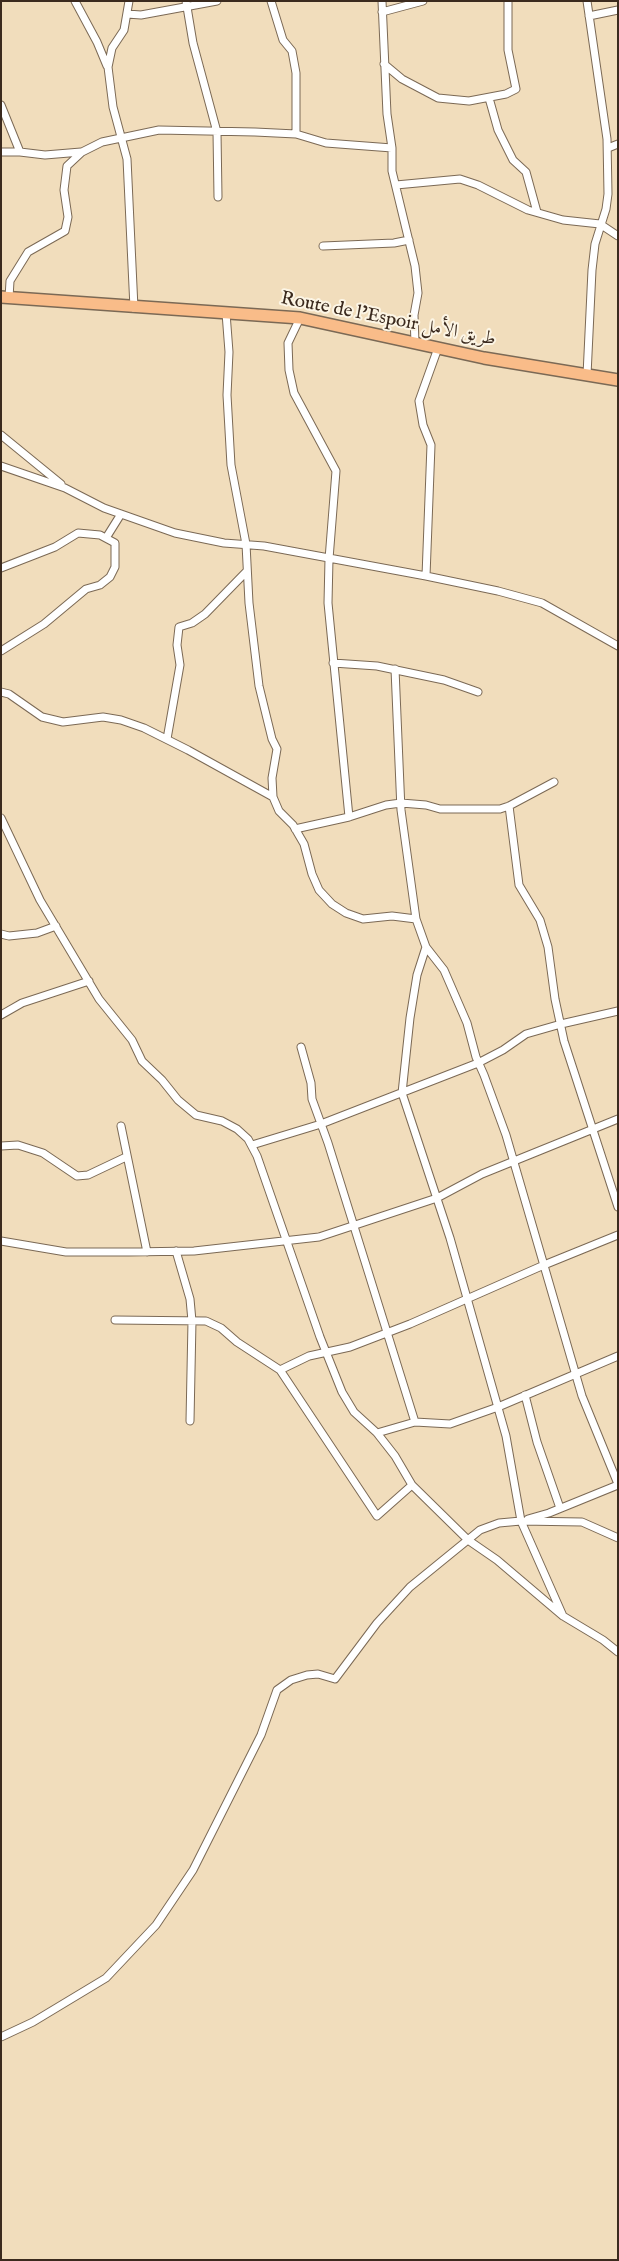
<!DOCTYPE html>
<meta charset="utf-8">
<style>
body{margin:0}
#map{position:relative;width:619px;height:2261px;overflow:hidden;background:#f1ddbc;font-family:"IM FELL English",serif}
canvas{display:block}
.frame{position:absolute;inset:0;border:2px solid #3b2a1e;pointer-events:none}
</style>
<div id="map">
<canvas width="619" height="2261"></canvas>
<div class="frame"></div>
</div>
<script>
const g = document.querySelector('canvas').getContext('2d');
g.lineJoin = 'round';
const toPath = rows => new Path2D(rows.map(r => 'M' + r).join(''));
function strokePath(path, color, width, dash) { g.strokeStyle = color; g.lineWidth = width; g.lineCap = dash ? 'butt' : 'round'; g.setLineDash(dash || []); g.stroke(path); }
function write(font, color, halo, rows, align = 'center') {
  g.font = font + ' "IM FELL English",Amiri,serif'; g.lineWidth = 4; g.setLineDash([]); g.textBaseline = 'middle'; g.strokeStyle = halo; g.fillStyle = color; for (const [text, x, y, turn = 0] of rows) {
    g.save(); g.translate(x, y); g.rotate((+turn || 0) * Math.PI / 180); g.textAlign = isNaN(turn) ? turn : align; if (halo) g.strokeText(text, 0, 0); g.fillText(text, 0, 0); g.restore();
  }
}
const minor = toPath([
 [75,1,97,42,107,66],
 [129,1,124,30,112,48,108,67,113,107,127,159,134,308],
 [186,1,193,43,217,132,218,197],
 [271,1,283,40,292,51,296,73,296,134],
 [382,1,387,114,392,148,392,171,415,266,418,293,414,315,415,344],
 [587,1,607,139,608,194,606,209,595,244,592,270,587,375],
 [382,12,423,1],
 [127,14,141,15,217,1],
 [589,16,618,10],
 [384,64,402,79,438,98,469,101,506,94,516,89,508,50,508,1],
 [489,98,498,130,513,160,526,172,537,212],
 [1,105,20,152],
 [608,148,618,144],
 [1,152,20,152,45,155,81,152],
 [396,185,460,179,478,185,528,210,563,220,600,224,618,236],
 [323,246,394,243,409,240],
 [9,298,10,281,28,252,65,231,68,217,64,190,67,166,82,152,102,142,159,130,255,132,296,134,326,143,392,148],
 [226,313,229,352,227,395,231,465,246,544,249,603,259,686,272,739,277,749,272,778,273,797,279,811,293,825,304,844,312,874,319,890,332,904,346,913,363,919,392,916,416,919],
 [300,318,288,343,289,370,294,393,336,471,329,559,328,603,349,817],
 [1,435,61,484],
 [1,466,65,488,104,508,175,533,224,543,264,546,426,576,498,591,542,603,618,646],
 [106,538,121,514],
 [1,568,55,547,78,533,100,535,115,543,115,567,110,577,100,585,86,589,44,624,1,651],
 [426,576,431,445,423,425,419,401,438,348],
 [333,663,377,666,444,680,478,692],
 [395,669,401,810,416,919,426,947,444,970,467,1023,476,1057,484,1075,506,1135,582,1396,618,1484],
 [1,692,9,694,42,717,63,722,103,717,121,720,144,728,188,750,273,797],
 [167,739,180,665,177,645,179,627,192,623,205,614,247,571],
 [509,806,519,885,540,920,548,947,555,999,564,1041,618,1207],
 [1,818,40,900,99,999,132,1040,142,1061,162,1080,178,1100,196,1115,222,1121,237,1129,248,1139,257,1156,320,1337,342,1392,354,1412,377,1433,395,1456,412,1485,468,1540,497,1560,563,1616],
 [295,829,349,817,386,805,401,803,426,805,440,809,500,809,509,806,554,782],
 [1,934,9,936,37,933,56,926],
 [426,947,417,975,410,1018,402,1093,450,1238,506,1436,521,1521,563,1616,603,1640,618,1652],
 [1,1015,22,1003,89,981],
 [301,1047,311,1083,312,1099,328,1143,415,1422],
 [121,1126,147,1252],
 [252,1145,321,1124,478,1063,503,1050,526,1034,561,1024,618,1011],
 [1,1146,18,1145,43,1153,77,1176,88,1175,126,1157],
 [1,1241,66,1252,129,1252,194,1251,319,1237,437,1198,482,1174,618,1119],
 [176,1251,190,1299,192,1321,190,1421],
 [115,1320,206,1321,221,1328,237,1342,280,1370,377,1516,412,1485],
 [280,1370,309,1356,350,1347,410,1324,544,1265,618,1235],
 [525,1395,537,1442,560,1508],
 [377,1433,415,1422,450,1424,498,1407,618,1356],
 [528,1519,549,1513,618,1485],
 [1,2037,33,2022,106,1978,156,1925,193,1870,261,1735,277,1690,291,1680,307,1675,318,1674,335,1679,377,1623,410,1587,480,1530,499,1523,521,1521,582,1522,618,1538]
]);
const trunk = toPath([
 [1,297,300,318,484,358,618,380]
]);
strokePath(minor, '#7b6955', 9);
strokePath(trunk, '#7b6955', 14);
strokePath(minor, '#fff', 7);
strokePath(trunk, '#f9bc89', 11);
write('19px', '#3b2a1e', '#fcf5e5', [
 ["Route de l’Espoir طريق الأمل",388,320,11]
]);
</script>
